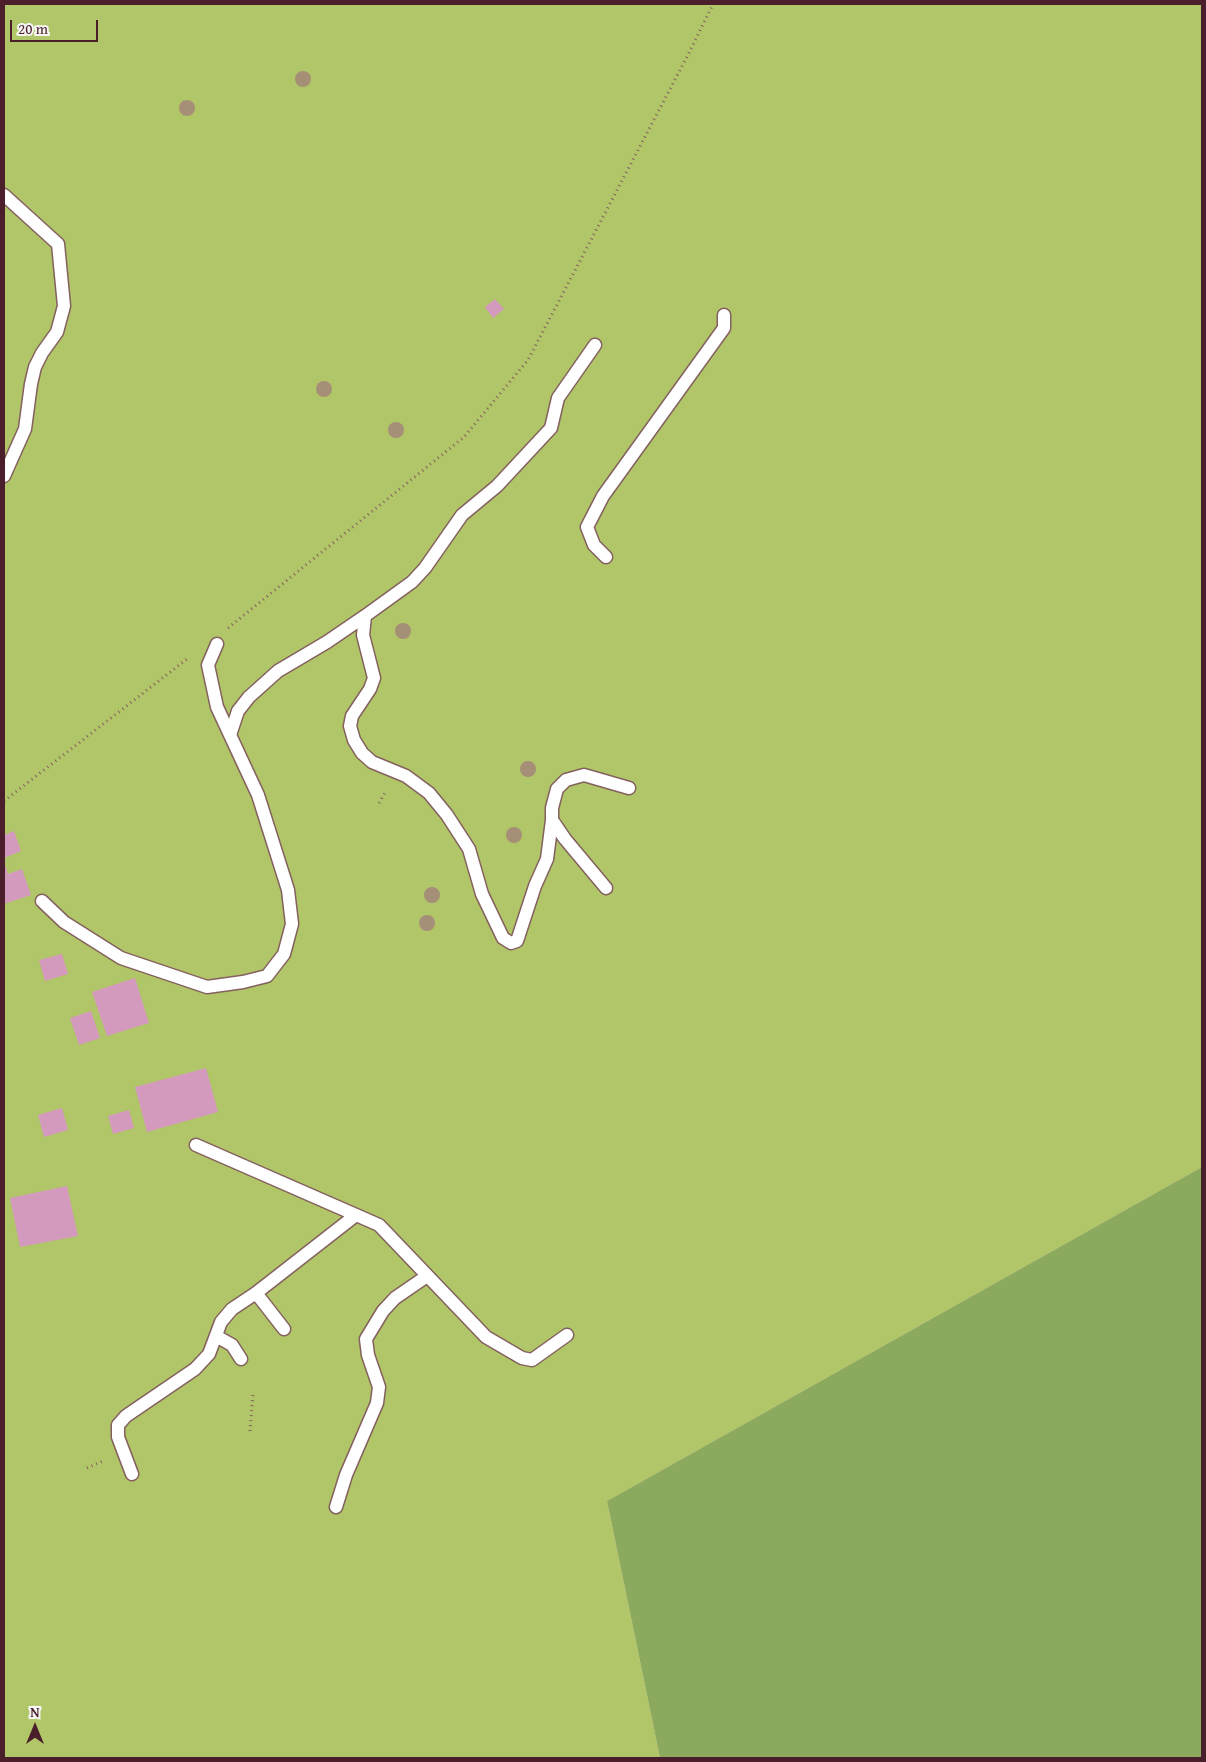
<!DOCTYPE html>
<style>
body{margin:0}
#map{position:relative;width:1206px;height:1762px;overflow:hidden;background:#f1dbbc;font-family:"Gentium Book Plus",serif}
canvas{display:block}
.frame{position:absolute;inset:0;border:5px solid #4a1f2b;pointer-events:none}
.north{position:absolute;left:10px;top:1702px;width:50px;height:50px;-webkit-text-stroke:4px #f6f6f2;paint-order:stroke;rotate:0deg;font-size:14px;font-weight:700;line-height:20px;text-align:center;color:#4a1f2b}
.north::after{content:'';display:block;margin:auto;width:18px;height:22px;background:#4a1f2b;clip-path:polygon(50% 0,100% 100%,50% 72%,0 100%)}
.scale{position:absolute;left:10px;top:20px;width:88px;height:22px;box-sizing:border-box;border:2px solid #4a1f2b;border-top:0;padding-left:6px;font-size:15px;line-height:18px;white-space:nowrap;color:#4a1f2b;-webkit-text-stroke:4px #f6f6f2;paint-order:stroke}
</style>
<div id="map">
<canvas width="1206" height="1762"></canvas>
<div class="frame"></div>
<div class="north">N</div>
<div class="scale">20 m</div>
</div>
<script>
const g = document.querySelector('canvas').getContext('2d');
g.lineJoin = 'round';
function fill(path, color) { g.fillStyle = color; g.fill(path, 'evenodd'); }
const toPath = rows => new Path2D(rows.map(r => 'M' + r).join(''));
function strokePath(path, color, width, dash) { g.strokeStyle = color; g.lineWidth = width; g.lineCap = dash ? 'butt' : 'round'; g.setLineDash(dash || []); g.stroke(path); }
fill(toPath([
 [4,4,1202,4,1202,1167,607,1501,660,1758,4,1758]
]), '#b1c569');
fill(toPath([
 [1202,1167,1202,1758,660,1758,607,1501]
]), '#8caa5d');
fill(toPath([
 [495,299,504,309,493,318,485,307],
 [14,831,21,851,4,858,4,835],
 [4,862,8,874,22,869,31,895,4,904],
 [62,954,68,974,45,981,39,960],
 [135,978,149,1023,107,1036,92,992],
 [91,1011,100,1038,79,1045,70,1018],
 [206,1068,218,1112,147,1132,135,1087],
 [62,1108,68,1130,44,1137,38,1115],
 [129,1110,134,1128,113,1134,108,1116],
 [67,1186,78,1236,20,1247,10,1198]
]), '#d49abd');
const service = toPath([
 [4,195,58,244,64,306,57,332,42,353,35,367,31,384,25,429,4,476],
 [606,557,594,545,587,527,603,496,724,328,724,315],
 [230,735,238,711,249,697,278,671,327,642,365,616],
 [552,820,547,859,535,886,517,941,511,943,503,938,482,894,469,849,447,815,429,793,406,776,372,762,362,753,354,740,350,726,352,716,370,689,374,678,363,635,365,616,412,582,425,568,462,515,497,486,551,428,558,398,595,345],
 [606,888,565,839,552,820,552,808,557,789,566,780,584,775,629,788],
 [42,901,64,922,121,958,207,987,243,982,267,976,284,954,292,924,288,890,258,795,217,707,208,665,217,644],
 [196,1145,379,1225,486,1337,522,1358,532,1360,567,1335],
 [256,1293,284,1329],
 [216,1336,232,1345,241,1359],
 [132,1474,118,1437,118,1425,126,1416,195,1369,209,1354,221,1322,232,1309,256,1293,356,1215],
 [336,1507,346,1475,377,1403,379,1387,368,1355,366,1339,383,1311,395,1298,427,1276]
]);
strokePath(service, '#84615e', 15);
strokePath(toPath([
 [228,628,464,437,528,360,691,49,713,4],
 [4,801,187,659],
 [379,803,386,791],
 [250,1431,253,1393],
 [87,1468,105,1460]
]), '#84615e', 3, [1, 4]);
strokePath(service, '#fff', 12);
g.fillStyle = '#a68f77';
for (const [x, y] of [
 [303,79],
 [187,108],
 [324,389],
 [396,430],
 [403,631],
 [528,769],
 [514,835],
 [432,895],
 [427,923]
]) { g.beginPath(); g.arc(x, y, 8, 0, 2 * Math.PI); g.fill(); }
</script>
